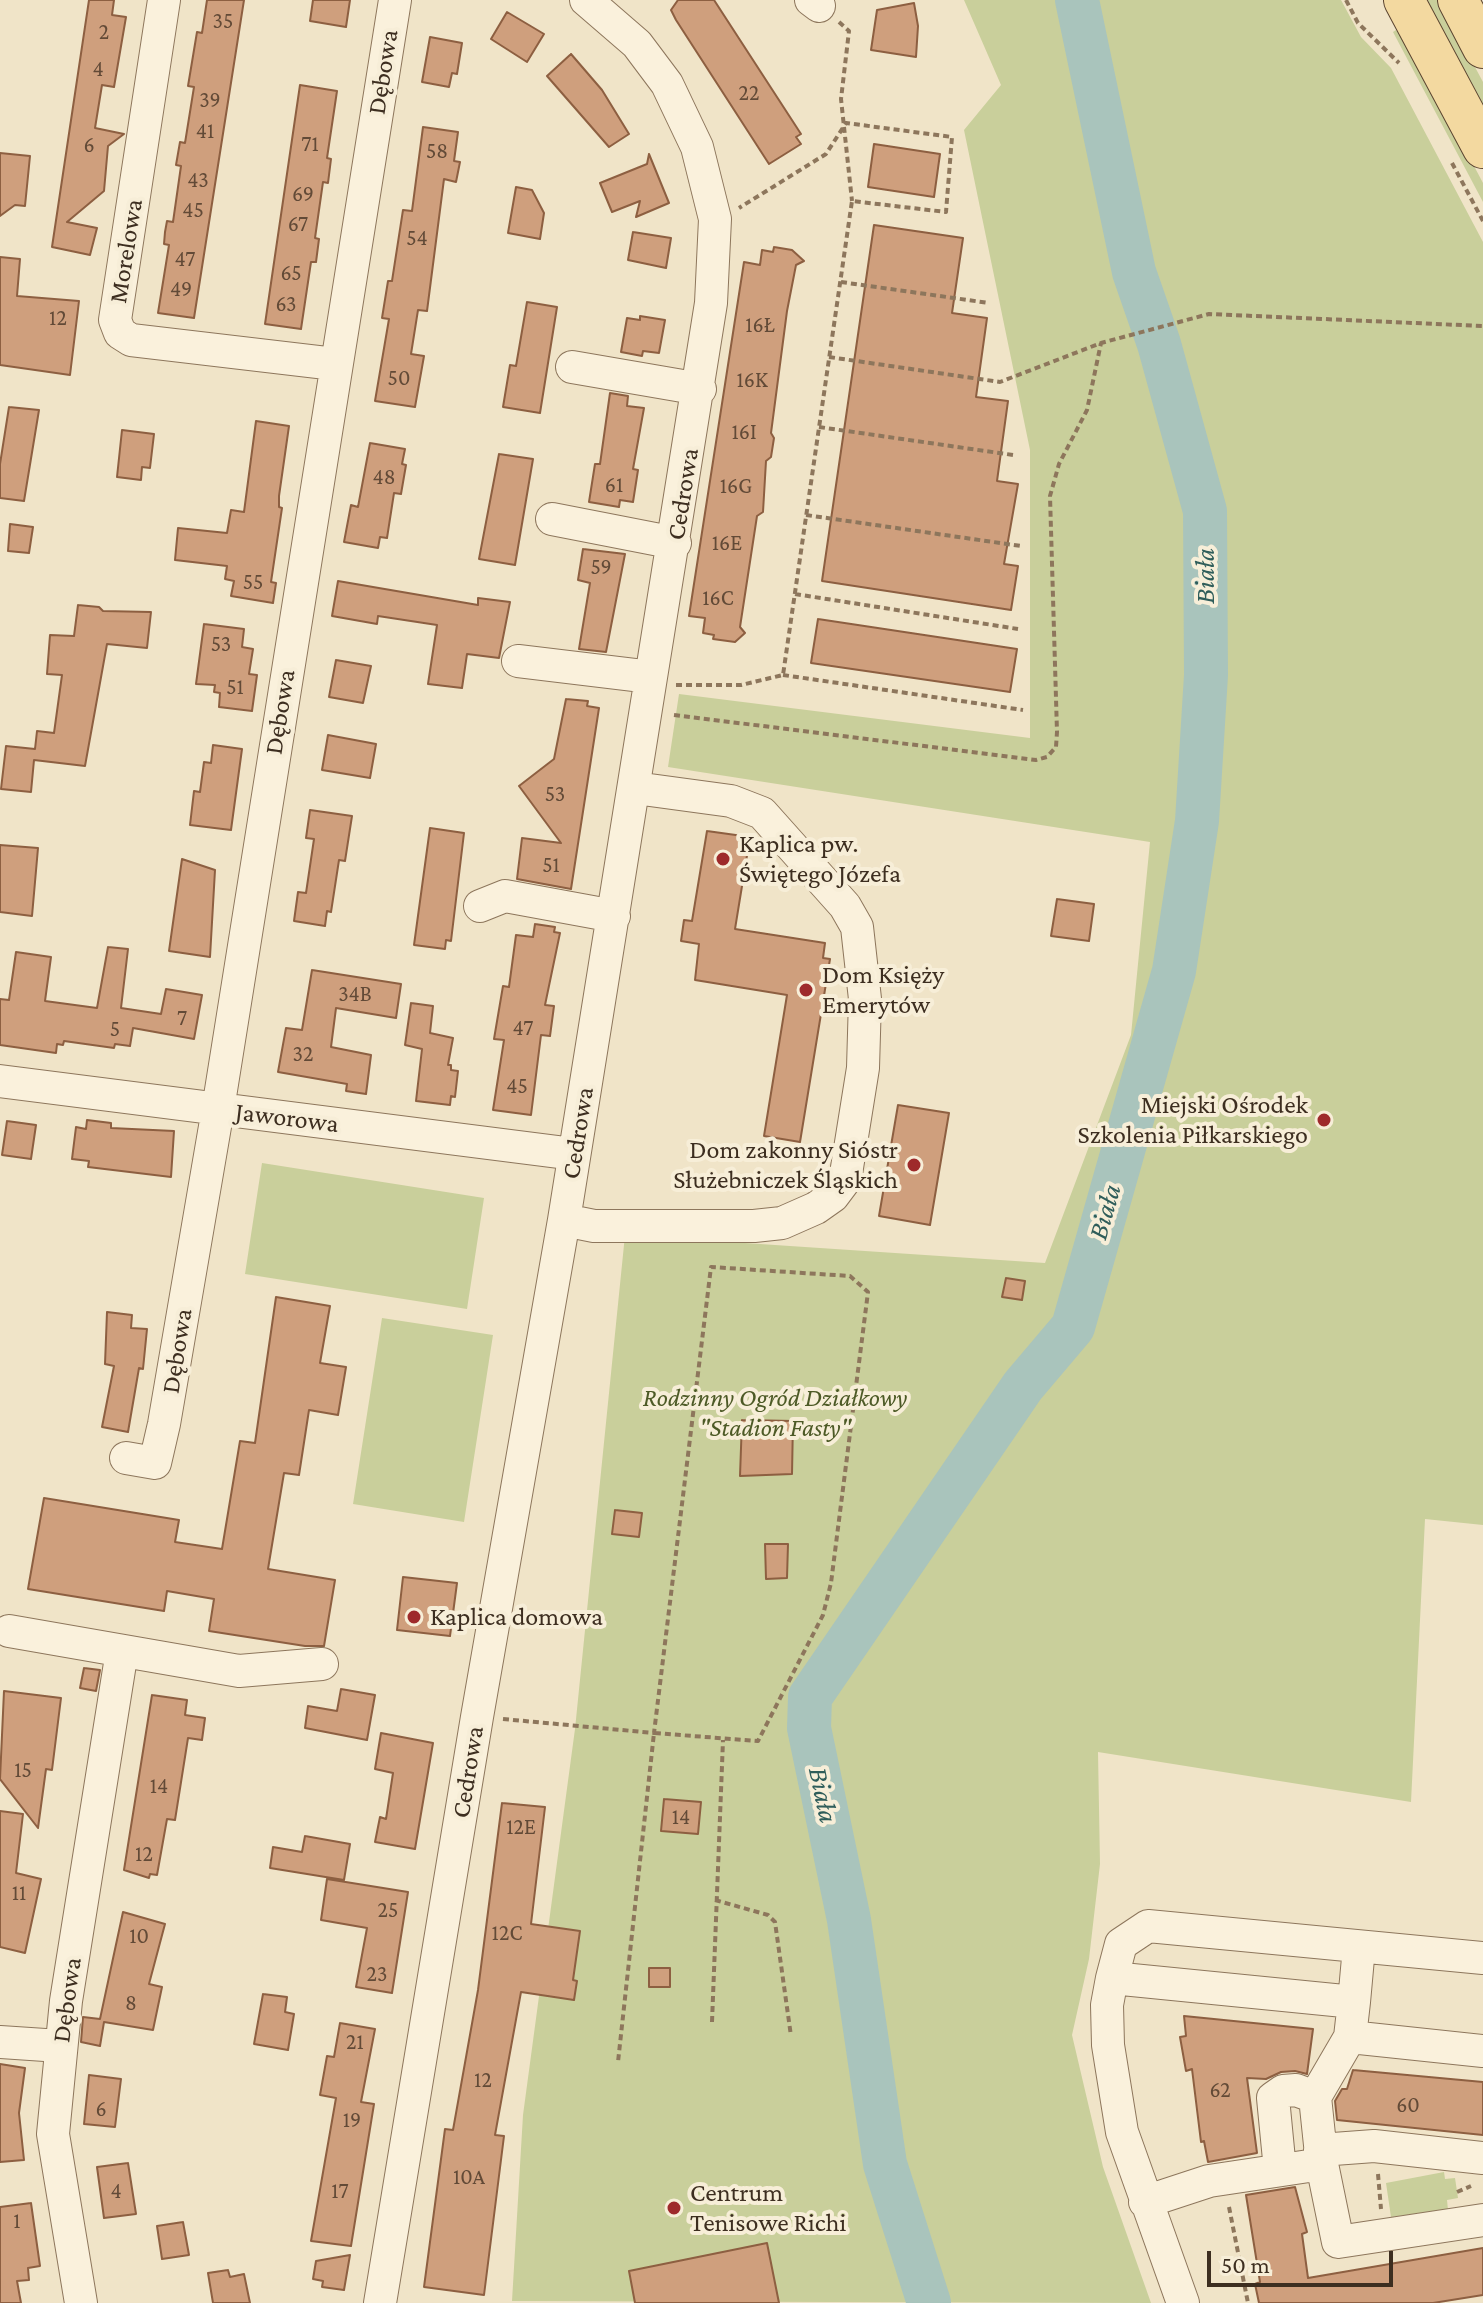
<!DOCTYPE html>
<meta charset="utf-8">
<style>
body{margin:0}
#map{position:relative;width:1483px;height:2303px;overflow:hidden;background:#f0e4c8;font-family:"Crimson Pro",serif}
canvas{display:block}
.scale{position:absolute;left:1207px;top:2251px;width:186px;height:36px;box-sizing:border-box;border:4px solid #3d2e20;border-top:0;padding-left:10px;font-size:24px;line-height:28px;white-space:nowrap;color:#3d2e20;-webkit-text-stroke:6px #f7eed8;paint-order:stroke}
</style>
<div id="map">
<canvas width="1483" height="2303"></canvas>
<div class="scale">50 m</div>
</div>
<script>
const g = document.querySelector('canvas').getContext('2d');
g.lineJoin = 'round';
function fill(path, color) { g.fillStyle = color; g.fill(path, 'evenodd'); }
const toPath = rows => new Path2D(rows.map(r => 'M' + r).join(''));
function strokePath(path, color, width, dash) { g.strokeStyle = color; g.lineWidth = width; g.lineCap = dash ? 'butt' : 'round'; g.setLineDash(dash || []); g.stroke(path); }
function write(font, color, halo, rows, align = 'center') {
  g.font = font + ' "Crimson Pro",serif'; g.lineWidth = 8; g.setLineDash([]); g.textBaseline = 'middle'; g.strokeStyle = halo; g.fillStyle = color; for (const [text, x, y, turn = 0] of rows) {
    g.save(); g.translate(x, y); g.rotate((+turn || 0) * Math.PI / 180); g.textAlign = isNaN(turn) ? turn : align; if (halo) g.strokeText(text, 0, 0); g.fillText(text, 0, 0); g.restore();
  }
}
fill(toPath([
 [964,0,1341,0,1361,37,1391,68,1483,242,1483,1525,1425,1519,1411,1802,1098,1752,1100,1864,1089,1959,1072,2035,1103,2167,1151,2303,512,2301,523,2115,575,1729,625,1235,1045,1263,1131,1035,1150,842,668,767,679,694,1030,738,1030,450,964,130,1001,85],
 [1421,0,1439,0,1483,82,1483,117],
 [1396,30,1412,49,1483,183,1483,202,1393,32],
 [262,1163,484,1198,467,1309,245,1274],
 [382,1318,493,1335,464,1522,353,1504],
 [1444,2172,1445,2179,1455,2178,1458,2198,1447,2200,1448,2210,1391,2217,1386,2183]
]), '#c9cf9b');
strokePath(toPath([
 [929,2303,885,2164,849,1920,809,1728,810,1697,1023,1386,1073,1327,1174,971,1197,821,1206,675,1205,511,1159,344,1134,272,1077,0]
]), '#a9c4bc', 44);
const building = toPath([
 [89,0,114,0,112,15,126,17,114,87,102,85,95,128,124,134,108,146,104,191,67,222,97,228,90,255,52,247,89,0],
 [207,0,244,0,194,318,158,313,169,245,164,244,165,232,167,221,173,222,181,166,176,165,180,142,185,143,194,87,188,86,197,32,202,33,207,0],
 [313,0,350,0,346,27,310,21,313,0],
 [678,0,714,0,801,134,796,137,801,144,769,164,676,20,671,10,678,0],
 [914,3,918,26,916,57,871,50,877,10,914,3],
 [507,12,544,34,527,62,491,39,507,12],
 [430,37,462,43,457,74,452,73,449,87,422,82,430,37],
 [571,54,602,90,629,134,609,147,547,76,571,54],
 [300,85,337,91,327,158,331,159,328,183,323,182,315,238,319,239,316,262,311,262,301,329,265,324,300,85],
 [423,127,458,132,454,161,460,162,456,182,444,179,427,311,418,310,411,354,424,356,415,407,375,401,389,319,382,318,388,281,392,281,403,210,412,211,423,127],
 [874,144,940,154,934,197,868,187,874,144],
 [0,153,30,156,25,206,15,205,0,216,0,153],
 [649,154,669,203,636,217,640,201,612,212,600,183,647,164,649,154],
 [516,187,532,190,544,213,540,239,508,233,516,187],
 [874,225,963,238,952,313,987,318,976,397,1008,401,997,481,1018,484,1004,564,1018,566,1011,610,822,581,874,225],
 [633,232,671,238,666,268,628,260,633,232],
 [774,247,792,250,804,261,796,265,787,311,771,433,774,438,771,457,766,461,763,512,757,516,740,627,745,633,735,642,713,639,714,635,703,633,705,618,689,616,744,262,760,265,762,250,773,252,774,247],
 [0,257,20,259,17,296,79,301,70,375,0,365,0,257],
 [527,302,557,307,540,413,503,407,510,365,516,366,527,302],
 [640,316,665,320,659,353,643,351,642,356,621,352,627,318,640,320,640,316],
 [610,393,628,396,627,406,644,408,633,469,638,470,633,502,620,500,619,507,589,502,595,464,600,464,610,393],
 [9,407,39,410,24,501,0,498,0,464,9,407],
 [256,421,289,426,279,496,279,507,282,508,271,582,276,583,273,603,231,596,234,581,225,579,227,566,175,560,178,528,227,533,231,510,244,512,256,421],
 [122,430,154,434,150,468,142,467,141,480,117,477,122,430],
 [370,443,405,449,402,464,406,465,401,494,394,493,387,538,380,537,378,548,344,542,351,505,358,507,370,443],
 [499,454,533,459,515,565,479,559,499,454],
 [10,524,33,527,29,553,8,551,10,524],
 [583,549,625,554,606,652,579,649,590,583,578,580,583,549],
 [338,581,478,605,478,598,510,602,499,658,467,654,462,688,428,684,437,625,378,616,377,624,332,616,338,581],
 [78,605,99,607,103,611,151,612,147,648,107,644,85,766,34,760,31,792,1,789,6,746,35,749,37,731,54,733,62,675,47,674,50,635,74,636,78,605],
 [818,619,1017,649,1010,692,811,663,818,619],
 [204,624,244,629,242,647,253,649,249,674,257,675,252,711,219,707,220,693,214,692,215,685,196,684,204,624],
 [336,660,371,666,363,703,329,697,336,660],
 [566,699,588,701,587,706,599,708,571,889,517,879,522,838,561,843,519,786,554,759,566,699],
 [328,735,376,744,370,778,322,770,328,735],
 [213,745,242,749,231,830,190,825,194,791,200,792,204,762,211,763,213,745],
 [310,810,352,816,345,861,339,860,331,912,327,911,325,926,294,921,298,892,306,893,314,839,306,838,310,810],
 [430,828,464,833,451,941,446,940,445,949,414,945,430,828],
 [707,831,750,837,735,929,825,943,823,958,830,959,800,1142,764,1136,787,995,695,980,699,944,681,941,684,920,692,921,707,831],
 [0,845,38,848,32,916,0,912,0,845],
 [182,859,215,870,210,957,169,951,182,859],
 [1057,899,1094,904,1089,941,1051,936,1057,899],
 [535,924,555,927,554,932,560,933,545,1005,554,1006,550,1036,541,1035,531,1115,493,1110,504,1040,494,1039,503,986,509,987,516,935,533,937,535,924],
 [108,947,128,949,121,1008,161,1014,166,989,202,995,194,1039,133,1028,130,1046,115,1044,114,1048,64,1041,63,1045,57,1044,56,1053,0,1045,0,999,9,1000,16,952,51,957,45,1001,97,1008,108,947],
 [312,970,401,984,396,1018,336,1008,331,1047,371,1055,366,1094,346,1091,347,1084,278,1072,286,1028,302,1030,312,970],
 [411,1003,433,1006,430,1033,453,1038,448,1065,451,1065,451,1070,458,1071,455,1097,451,1096,450,1105,416,1101,422,1049,405,1045,411,1003],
 [898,1105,949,1113,930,1225,879,1216,898,1105],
 [87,1120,111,1123,111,1128,174,1131,171,1177,88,1167,89,1161,72,1159,76,1127,86,1129,87,1120],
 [7,1121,36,1125,31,1159,2,1155,7,1121],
 [1006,1278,1025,1281,1022,1300,1002,1297,1006,1278],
 [276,1297,330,1306,320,1363,346,1367,338,1415,309,1410,299,1475,284,1473,268,1569,335,1580,324,1646,305,1646,209,1631,214,1599,167,1591,164,1611,28,1589,44,1498,179,1520,175,1542,222,1549,240,1441,255,1443,276,1297],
 [107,1312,132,1315,131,1328,147,1329,143,1369,139,1368,128,1432,102,1427,114,1366,105,1364,107,1312],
 [742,1420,793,1421,792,1474,740,1476,742,1420],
 [615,1510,642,1513,639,1537,612,1534,615,1510],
 [765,1544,788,1544,787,1578,766,1579,765,1544],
 [403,1577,457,1583,450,1636,397,1630,403,1577],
 [84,1668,100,1670,96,1691,80,1688,84,1668],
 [341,1689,375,1695,367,1740,305,1728,308,1706,337,1711,341,1689],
 [4,1691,61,1698,52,1770,46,1769,38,1828,0,1779,4,1691],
 [152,1695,187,1700,185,1715,205,1718,202,1740,188,1738,175,1820,167,1819,157,1875,150,1874,149,1878,124,1870,152,1695],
 [381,1733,433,1743,415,1849,375,1842,380,1817,386,1819,393,1773,375,1769,381,1733],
 [664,1799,701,1802,698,1834,661,1831,664,1799],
 [502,1803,545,1807,531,1924,580,1931,573,1980,577,1981,574,2000,521,1992,495,2135,504,2136,484,2295,424,2287,445,2129,453,2130,478,1990,502,1803],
 [0,1811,23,1814,16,1873,41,1879,25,1953,0,1947,0,1811],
 [305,1836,350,1844,344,1880,270,1868,273,1847,302,1852,305,1836],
 [327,1879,408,1892,392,1993,356,1987,367,1928,321,1920,327,1879],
 [123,1912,165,1924,149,1984,162,1987,153,2030,104,2022,100,2046,81,2042,83,2017,100,2019,123,1912],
 [649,1968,670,1968,670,1987,649,1987,649,1968],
 [263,1994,287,1997,285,2012,294,2014,288,2050,254,2044,263,1994],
 [1184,2016,1313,2029,1307,2074,1295,2071,1281,2072,1266,2079,1247,2078,1257,2153,1208,2162,1204,2141,1201,2142,1192,2069,1186,2071,1180,2037,1186,2036,1184,2016],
 [340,2023,375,2029,361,2102,374,2104,351,2246,311,2241,336,2098,320,2095,327,2056,334,2057,340,2023],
 [0,2064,25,2068,19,2113,24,2160,0,2162,0,2064],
 [1353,2070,1483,2082,1483,2135,1337,2120,1335,2101,1342,2089,1347,2089,1353,2070],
 [89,2075,121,2079,115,2127,84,2124,89,2075],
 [128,2163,136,2214,104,2218,97,2167,128,2163],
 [1295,2187,1307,2232,1302,2234,1308,2278,1483,2248,1483,2295,1433,2303,1259,2303,1255,2284,1260,2282,1246,2195,1295,2187],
 [31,2203,40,2266,28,2268,29,2280,17,2281,21,2303,0,2303,0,2207,31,2203],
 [183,2222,189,2255,162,2259,157,2226,183,2222],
 [767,2243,779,2303,635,2303,629,2271,767,2243],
 [350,2255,344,2290,322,2287,323,2281,313,2279,316,2261,350,2255],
 [228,2270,230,2277,244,2274,250,2303,213,2303,208,2273,228,2270]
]);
fill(building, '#cf9f7d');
strokePath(building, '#8d5f41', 2);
const minor = toPath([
 [164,0,115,320,120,333,131,340,335,364],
 [811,0,819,6],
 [572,367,700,389],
 [552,519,675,543],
 [518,661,651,677],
 [480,906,505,896,614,916],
 [0,1081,574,1154],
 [564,1220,594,1226,754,1226,782,1223,816,1208,833,1196,845,1180,863,1068,865,999,857,927,845,906,762,813,731,801,635,788],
 [126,1458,155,1463,164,1424,218,1109,395,0],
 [9,1631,239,1671,322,1664],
 [1112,1978,1121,1944,1148,1926,1483,1958],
 [1354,2002,1359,1947],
 [1350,2037,1315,2097,1322,2164,1338,2242,1483,2220],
 [0,2042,60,2046],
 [1320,2150,1374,2146,1483,2158],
 [1280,2170,1273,2098,1283,2091,1296,2090,1315,2097],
 [1145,2202,1209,2181,1322,2164],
 [81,2303,53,2134,66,2001,122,1651],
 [380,2303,477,1717,564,1220,711,303,715,219,697,147,667,84,637,44,586,0],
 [1183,2303,1122,2132,1108,2045,1107,2005,1112,1978,1354,2002,1350,2037,1483,2051]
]);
const major = toPath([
 [1404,0,1483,148],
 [1458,0,1483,48]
]);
strokePath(minor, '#8d765c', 34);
strokePath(major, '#5b4430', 42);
strokePath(toPath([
 [1346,0,1358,23,1399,63],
 [839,22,849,31,841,99,852,201],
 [1452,163,1483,221],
 [841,282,989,303],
 [829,357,1000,382,1101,343,1209,314,1483,326],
 [819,427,1013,455],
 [806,515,1021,546],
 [795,594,1018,629],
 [783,675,1023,710],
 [676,685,741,685,783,675,852,201,946,212,952,137,846,123,826,154,739,208],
 [674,715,1036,760,1047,757,1056,747,1057,732,1050,496,1059,464,1087,410,1101,343],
 [503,1719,654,1733,711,1267,850,1276,868,1292,831,1583,823,1615,758,1741,654,1733,618,2062],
 [715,1900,768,1915,775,1922,791,2036],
 [712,2022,723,1740],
 [1378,2174,1381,2209],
 [1457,2192,1471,2186],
 [1229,2207,1248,2303]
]), '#8d765c', 4, [6, 4]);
strokePath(minor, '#faf1dc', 32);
strokePath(major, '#f3d9a0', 40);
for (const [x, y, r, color] of [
 [723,859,8,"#9e2a2b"],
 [806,990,8,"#9e2a2b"],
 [1324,1120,8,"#9e2a2b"],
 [914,1165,8,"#9e2a2b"],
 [414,1617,8,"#9e2a2b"],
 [674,2208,8,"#9e2a2b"]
]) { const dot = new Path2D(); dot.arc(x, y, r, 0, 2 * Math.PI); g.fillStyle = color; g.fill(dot); strokePath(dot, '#f7eed8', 3); }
write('22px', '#624a37', null, [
 ["35",223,21],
 ["2",104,32],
 ["4",98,69],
 ["22",749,93],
 ["39",210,100],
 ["41",205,131],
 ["71",310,144],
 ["6",89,145],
 ["58",437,151],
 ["43",198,180],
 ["69",303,194],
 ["45",193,210],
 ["67",298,224],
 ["54",417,238],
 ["47",185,259],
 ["65",291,273],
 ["49",181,289],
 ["63",286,304],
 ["12",58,318],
 ["16Ł",760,325],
 ["50",399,378],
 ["16K",752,380],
 ["16I",744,432],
 ["48",384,477],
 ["61",614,485],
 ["16G",736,486],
 ["16E",727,543],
 ["59",601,567],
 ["55",253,582],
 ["16C",718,598],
 ["53",221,644],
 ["51",235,687],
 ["53",555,794],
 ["51",551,865],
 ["34B",355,994],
 ["7",182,1018],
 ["47",523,1028],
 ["5",115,1029],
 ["32",303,1054],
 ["45",517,1086],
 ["15",23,1770],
 ["14",159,1786],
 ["14",681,1817],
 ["12E",521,1827],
 ["12",144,1854],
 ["11",19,1893],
 ["25",388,1910],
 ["12C",507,1933],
 ["10",139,1936],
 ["23",377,1974],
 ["8",131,2003],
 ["21",355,2042],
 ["12",483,2080],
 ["62",1220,2090],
 ["60",1408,2105],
 ["6",101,2109],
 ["19",352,2120],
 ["10A",469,2177],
 ["4",116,2191],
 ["17",340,2191],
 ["1",17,2221]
]);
write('26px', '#3d2e20', '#f7eed8', [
 ["Dębowa",383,72,-81],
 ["Morelowa",126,251,-81],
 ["Cedrowa",683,494,-81],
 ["Dębowa",280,712,-81],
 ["Jaworowa",287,1118,7],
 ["Cedrowa",578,1133,-81],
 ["Dębowa",177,1351,-81],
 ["Cedrowa",468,1772,-81],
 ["Dębowa",67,2000,-82]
]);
write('26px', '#3d2e20', '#f7eed8', [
 ["Kaplica pw.",739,844],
 ["Świętego Józefa",739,874],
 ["Dom Księży",822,975],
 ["Emerytów",822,1005],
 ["Miejski Ośrodek",1308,1105,"right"],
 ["Szkolenia Piłkarskiego",1308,1135,"right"],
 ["Dom zakonny Sióstr",898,1150,"right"],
 ["Służebniczek Śląskich",898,1180,"right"],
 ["Kaplica domowa",430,1617],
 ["Centrum",690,2193],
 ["Tenisowe Richi",690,2223]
], 'left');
write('italic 26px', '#4d5a26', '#f7eed8', [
 ["Rodzinny Ogród Działkowy",775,1398],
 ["\"Stadion Fasty\"",775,1428]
]);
write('italic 28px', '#2f5d5a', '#f7eed8', [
 ["Biała",1205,576,-90],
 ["Biała",1105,1212,-74],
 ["Biała",823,1795,78]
]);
</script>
